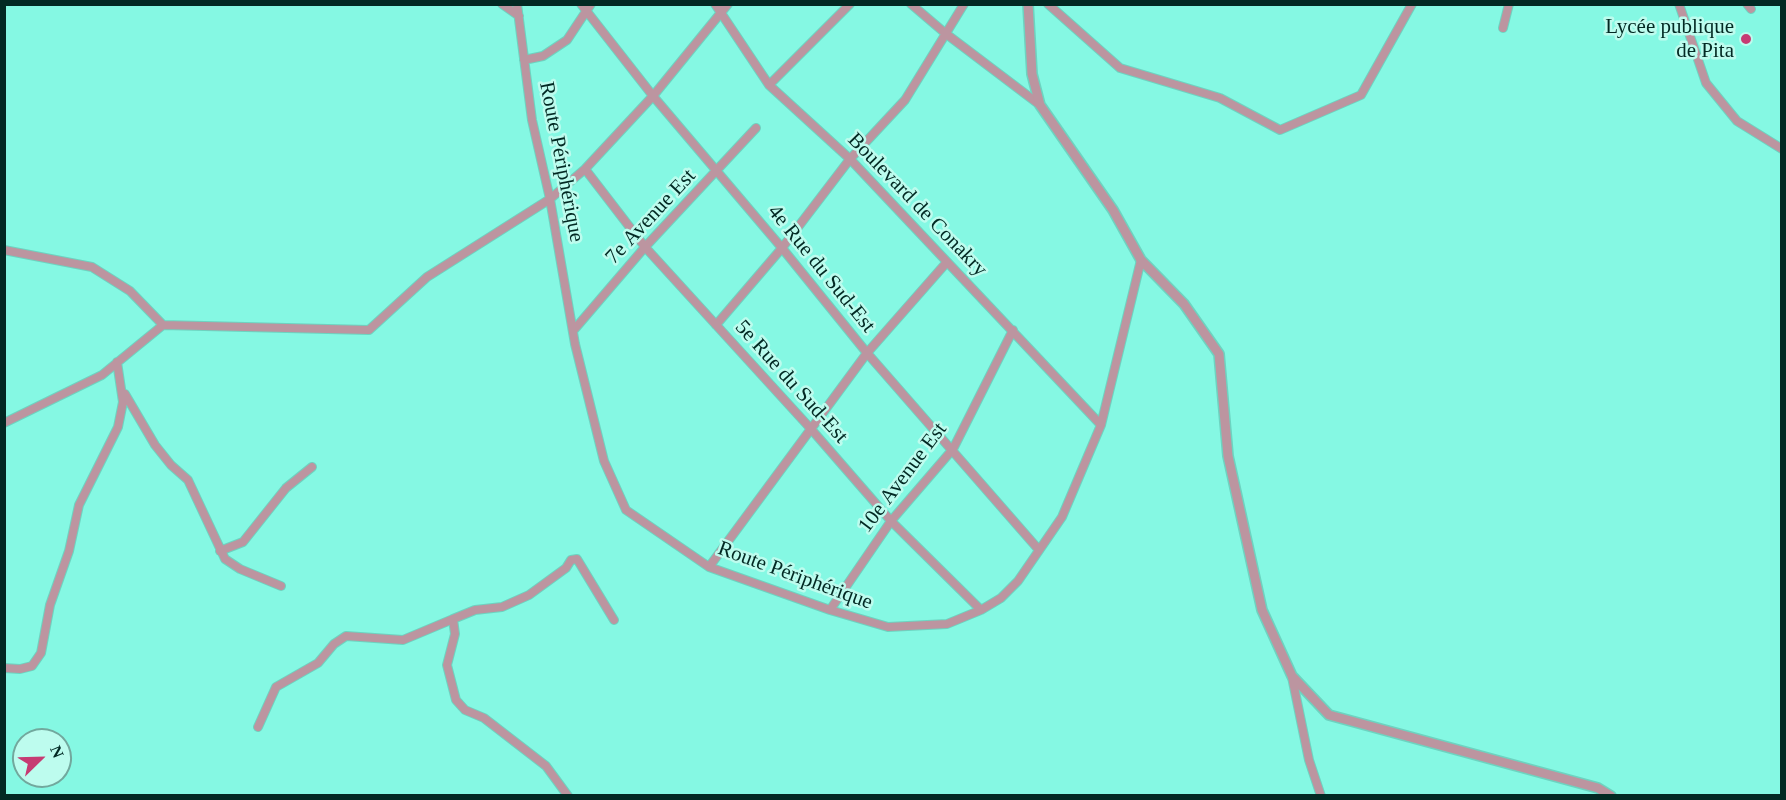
<!DOCTYPE html>
<meta charset="utf-8">
<style>
body{margin:0}
#map{position:relative;width:1786px;height:800px;overflow:hidden;background:#85f8e3;font-family:"Times New Roman",serif}
canvas{display:block}
.frame{position:absolute;inset:0;border:6px solid #022923;pointer-events:none}
.north{position:absolute;left:12px;top:728px;width:60px;height:60px;box-sizing:border-box;background:#bdfcee;border:2px solid #72a89d;border-radius:50%;rotate:67deg;font-size:16px;font-weight:700;line-height:24px;text-align:center;color:#022923}
.north::after{content:'';display:block;margin:auto;width:21px;height:27px;background:#c63b73;clip-path:polygon(50% 0,100% 100%,50% 72%,0 100%)}
</style>
<div id="map">
<canvas width="1786" height="800"></canvas>
<div class="frame"></div>
<div class="north">N</div>
</div>
<script>
const g = document.querySelector('canvas').getContext('2d');
g.lineJoin = 'round';
const toPath = rows => new Path2D(rows.map(r => 'M' + r).join(''));
function strokePath(path, color, width, dash) { g.strokeStyle = color; g.lineWidth = width; g.lineCap = dash ? 'butt' : 'round'; g.setLineDash(dash || []); g.stroke(path); }
function write(font, color, halo, rows, align = 'center') {
  g.font = font + ' "Times New Roman",serif'; g.lineWidth = 5; g.setLineDash([]); g.textBaseline = 'middle'; g.strokeStyle = halo; g.fillStyle = color; for (const [text, x, y, turn = 0] of rows) {
    g.save(); g.translate(x, y); g.rotate((+turn || 0) * Math.PI / 180); g.textAlign = isNaN(turn) ? turn : align; if (halo) g.strokeText(text, 0, 0); g.fillText(text, 0, 0); g.restore();
  }
}
const minor = toPath([
 [502,4,519,16],
 [517,4,532,120,550,199,575,344,604,461,626,510,709,567,830,610,888,627,947,624,981,610,1001,598,1018,581,1062,517,1101,425,1141,260],
 [581,4,653,96,782,248,867,353,1039,550],
 [715,4,769,85,850,159,1101,425],
 [911,4,945,33,1040,105],
 [1048,4,1120,68,1220,98,1280,130,1361,95,1412,4],
 [1679,4,1706,83,1737,121,1782,149],
 [1747,4,1751,9],
 [1503,28,1509,4],
 [524,60,543,56,567,40,591,4],
 [769,85,850,4],
 [585,169,645,247,811,429,891,521,981,610],
 [4,250,92,267,130,291,163,325],
 [716,325,782,248,850,159,905,100,964,4],
 [573,331,645,247,756,128],
 [125,394,155,445,171,465,188,480,225,559,240,569,281,586],
 [4,423,102,375,163,325,369,330,427,277,550,199,585,169,653,96,728,4],
 [220,551,243,542,286,488,312,467],
 [709,567,867,353,947,262],
 [830,610,891,521,953,449,1013,330],
 [4,668,20,669,32,666,41,653,50,605,69,551,79,505,118,427,123,402,117,362],
 [1292,677,1309,760,1321,796],
 [258,727,276,687,318,663,334,644,346,636,403,640,453,619],
 [568,796,546,766,484,718,465,710,456,700,447,665,455,634,453,619,475,610,502,607,529,595,566,568,571,560,577,559,614,620]
]);
const tertiary = toPath([
 [1028,4,1032,74,1040,105,1113,210,1141,260,1184,304,1219,354,1228,456,1262,610,1292,676,1329,715,1598,788,1611,796]
]);
strokePath(minor, '#6dd3c0', 10);
strokePath(tertiary, '#6dd3c0', 12);
strokePath(minor, '#bc95a0', 8);
strokePath(tertiary, '#bc95a0', 9);
for (const [x, y, r, color] of [
 [1746,39,6,"#c63b73"]
]) { const dot = new Path2D(); dot.arc(x, y, r, 0, 2 * Math.PI); g.fillStyle = color; g.fill(dot); strokePath(dot, '#bdfcee', 2); }
write('21px', '#022923', '#bdfcee', [
 ["Lycée publique",1734,27],
 ["de Pita",1734,51]
], 'right');
write('21px', '#022923', '#bdfcee', [
 ["Route Périphérique",561,162,79],
 ["Boulevard de Conakry",917,205,46],
 ["7e Avenue Est",651,217,-47],
 ["4e Rue du Sud-Est",821,269,51],
 ["5e Rue du Sud-Est",791,382,48],
 ["10e Avenue Est",903,478,-53],
 ["Route Périphérique",795,576,20]
]);
</script>
